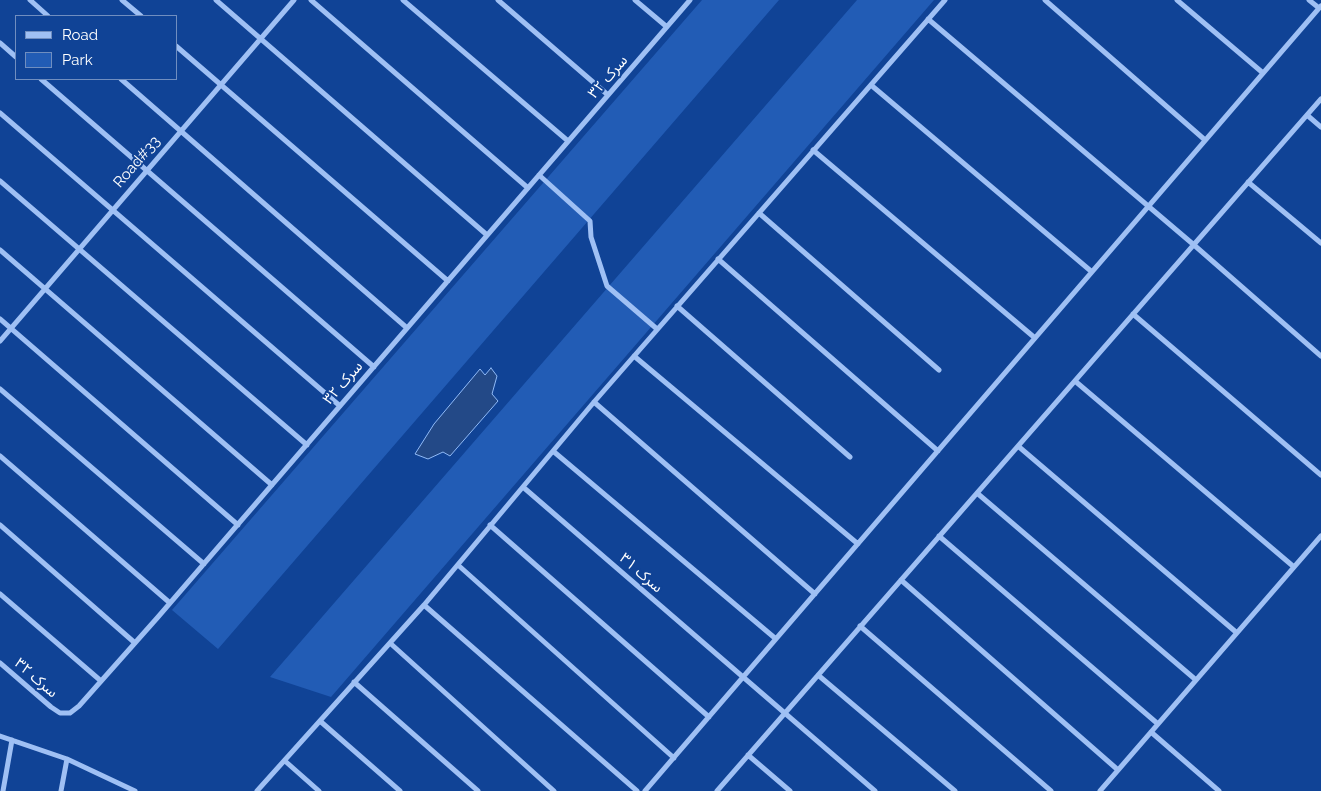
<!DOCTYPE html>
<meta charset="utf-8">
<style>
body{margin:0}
#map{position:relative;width:1321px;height:791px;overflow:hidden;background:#104396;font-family:Raleway,sans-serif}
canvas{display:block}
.legend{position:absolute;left:15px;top:15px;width:162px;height:65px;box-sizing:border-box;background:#104396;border:1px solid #708ec0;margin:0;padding:6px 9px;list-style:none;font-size:15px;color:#fff}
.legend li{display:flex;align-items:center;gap:10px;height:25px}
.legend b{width:25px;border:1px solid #708ec0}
</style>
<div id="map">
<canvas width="1321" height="791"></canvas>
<ul class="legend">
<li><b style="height:6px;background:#9fc0f4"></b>Road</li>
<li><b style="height:14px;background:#225cb5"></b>Park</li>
</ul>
</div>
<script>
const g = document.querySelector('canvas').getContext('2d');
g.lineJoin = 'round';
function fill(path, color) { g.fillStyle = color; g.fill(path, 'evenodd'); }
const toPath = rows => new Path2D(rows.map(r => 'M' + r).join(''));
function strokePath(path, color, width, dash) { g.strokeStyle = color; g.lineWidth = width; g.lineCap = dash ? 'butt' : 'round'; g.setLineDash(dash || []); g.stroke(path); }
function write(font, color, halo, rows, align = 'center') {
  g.font = font + ' Raleway,"Noto Sans Arabic",sans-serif'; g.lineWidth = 4; g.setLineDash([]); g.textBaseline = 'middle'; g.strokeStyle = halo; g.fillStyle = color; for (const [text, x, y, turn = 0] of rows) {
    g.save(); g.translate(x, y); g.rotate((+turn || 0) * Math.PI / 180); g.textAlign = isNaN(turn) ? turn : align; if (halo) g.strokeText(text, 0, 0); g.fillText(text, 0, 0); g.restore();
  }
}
fill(toPath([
 [702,0,779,0,218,649,172,610],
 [857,0,934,0,331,697,270,677]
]), '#225cb5');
const water = toPath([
 [491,368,497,376,492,394,498,401,450,456,443,452,428,459,415,454,434,424,480,369,485,375,491,368]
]);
fill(water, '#234987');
strokePath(water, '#90baf7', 1);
strokePath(toPath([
 [30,0,48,16],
 [122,0,141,16],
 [216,0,487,235],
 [311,0,528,188],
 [403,0,568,141],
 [498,0,608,95],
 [635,0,667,27],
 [1045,0,1205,140],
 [1177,0,1263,73],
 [1309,0,1319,8],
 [928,19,1194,245,1321,356],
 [0,43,16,57],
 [176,46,448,281],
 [41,79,374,367],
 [121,79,407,328],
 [871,85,1092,272],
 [0,113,340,406],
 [1307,115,1321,127],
 [813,150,1035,338],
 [539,175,590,221,591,237,607,286,657,329],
 [0,181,307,445],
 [1248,182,1321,243],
 [759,213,939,370],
 [0,250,272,485],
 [718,259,938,451],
 [677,306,850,457],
 [1133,314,1321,475],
 [0,319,238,525],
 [0,341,294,0],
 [634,356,858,544],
 [1075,381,1294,567],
 [0,389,204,564],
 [594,402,815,594],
 [1018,446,1237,633],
 [553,451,776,639],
 [0,456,170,603],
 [523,487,875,791],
 [977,493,1196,680],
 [0,525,135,643],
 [490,525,709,717],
 [939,536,1158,724],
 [458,565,674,758],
 [901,580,1118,770],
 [0,594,101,681],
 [424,605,637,791],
 [860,626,1051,791],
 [390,643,554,791],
 [0,663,51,707,60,713,70,713,79,706,158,617,690,0],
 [818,675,955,791],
 [354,682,478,791],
 [320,721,400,791],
 [1151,732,1219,791],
 [0,736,67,759],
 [748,755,790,791],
 [285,761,319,791],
 [3,791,12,740],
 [61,791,67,759,135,791],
 [257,791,424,605,594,402,945,0],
 [645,791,1321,6],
 [717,791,1321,99],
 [1100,791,1321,536]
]), '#9fc0f4', 5);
write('15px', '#fff', '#104396', [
 ["سرک ۳۲",608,77,-49],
 ["Road#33",137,162,-49],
 ["سرک ۳۲",343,383,-49],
 ["سرک ۳۱",641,573,41],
 ["سرک ۳۲",36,678,41]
]);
</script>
